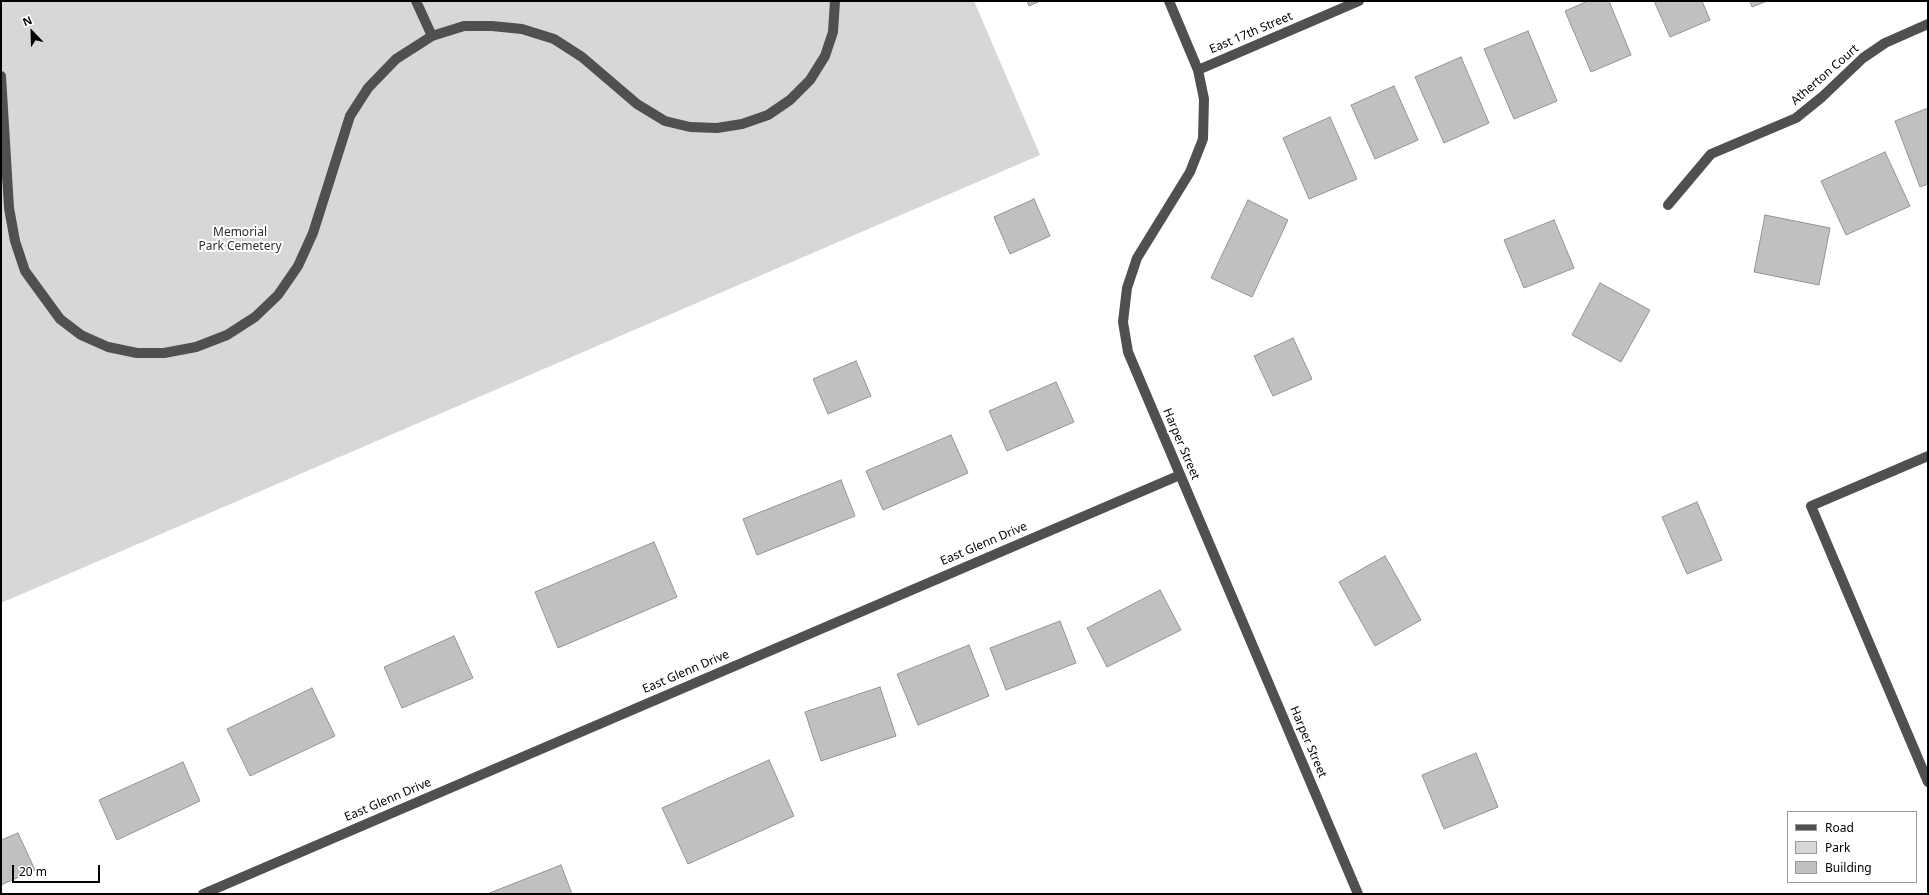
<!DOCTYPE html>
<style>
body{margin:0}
#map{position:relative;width:1929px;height:895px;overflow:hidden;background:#fff;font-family:"Noto Sans",sans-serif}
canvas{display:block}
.frame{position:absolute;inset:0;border:2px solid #000;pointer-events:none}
.legend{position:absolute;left:1787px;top:811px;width:130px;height:72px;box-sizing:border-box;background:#fff;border:1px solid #999;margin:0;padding:5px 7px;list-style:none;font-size:12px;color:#000}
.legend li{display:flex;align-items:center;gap:8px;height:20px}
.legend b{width:20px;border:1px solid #999}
.north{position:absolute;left:12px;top:12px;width:40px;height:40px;-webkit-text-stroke:3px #fff;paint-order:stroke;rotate:337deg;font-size:11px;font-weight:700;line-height:16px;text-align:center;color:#000}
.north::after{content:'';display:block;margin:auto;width:14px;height:18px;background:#000;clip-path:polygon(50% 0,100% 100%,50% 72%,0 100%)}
.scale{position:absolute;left:12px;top:865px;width:88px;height:18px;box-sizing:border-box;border:2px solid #000;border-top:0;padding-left:5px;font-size:12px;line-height:14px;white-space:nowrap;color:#000;-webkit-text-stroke:3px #fff;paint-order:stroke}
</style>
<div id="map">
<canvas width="1929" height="895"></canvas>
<div class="frame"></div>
<ul class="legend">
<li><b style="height:5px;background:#505050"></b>Road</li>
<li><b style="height:11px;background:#d7d7d7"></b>Park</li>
<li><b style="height:11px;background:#c0c0c0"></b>Building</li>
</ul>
<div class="north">N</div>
<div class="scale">20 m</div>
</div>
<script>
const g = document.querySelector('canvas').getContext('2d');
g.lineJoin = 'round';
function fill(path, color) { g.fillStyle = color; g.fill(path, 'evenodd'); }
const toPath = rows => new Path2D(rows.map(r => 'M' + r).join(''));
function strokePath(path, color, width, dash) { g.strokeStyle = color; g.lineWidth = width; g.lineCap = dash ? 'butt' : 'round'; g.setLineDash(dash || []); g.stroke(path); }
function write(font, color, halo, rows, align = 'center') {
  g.font = font + ' "Noto Sans",sans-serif'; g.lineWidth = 4; g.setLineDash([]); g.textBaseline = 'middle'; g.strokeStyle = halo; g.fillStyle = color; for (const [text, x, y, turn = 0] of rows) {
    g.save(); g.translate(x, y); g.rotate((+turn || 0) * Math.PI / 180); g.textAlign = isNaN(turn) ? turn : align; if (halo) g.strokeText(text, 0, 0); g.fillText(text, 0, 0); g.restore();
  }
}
fill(toPath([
 [1,1,974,1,1040,155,1,603]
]), '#d7d7d7');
const building = toPath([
 [1027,1,1040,1,1029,6,1027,1],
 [1588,1,1609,1,1631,55,1591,72,1565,11,1588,1],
 [1654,1,1702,1,1710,20,1670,37,1654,1],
 [1750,1,1767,1,1752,7,1750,1],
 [1528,31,1557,101,1514,119,1484,49,1528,31],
 [1461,57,1489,123,1444,143,1415,77,1461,57],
 [1394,86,1418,140,1375,159,1351,105,1394,86],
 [1928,108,1928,184,1920,187,1895,121,1928,108],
 [1330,117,1357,179,1309,199,1283,138,1330,117],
 [1885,152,1910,206,1846,235,1821,181,1885,152],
 [1034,199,1050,236,1010,254,994,217,1034,199],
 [1248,200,1288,220,1252,297,1211,278,1248,200],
 [1765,215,1830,228,1819,285,1754,272,1765,215],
 [1554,220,1574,268,1524,288,1504,240,1554,220],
 [1600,283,1650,310,1621,362,1572,335,1600,283],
 [1293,338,1312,379,1273,396,1254,356,1293,338],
 [856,361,871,396,828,414,813,379,856,361],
 [1056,382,1074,422,1007,451,989,411,1056,382],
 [951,435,968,473,883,510,866,471,951,435],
 [841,480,855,516,757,555,743,519,841,480],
 [1697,502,1722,560,1687,574,1662,517,1697,502],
 [654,542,677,597,558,648,535,592,654,542],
 [1385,556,1421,620,1375,646,1339,582,1385,556],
 [1160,590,1181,630,1107,667,1087,628,1160,590],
 [1060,621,1076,663,1006,690,990,648,1060,621],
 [454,636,473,678,402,708,384,667,454,636],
 [969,645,989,696,918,725,897,674,969,645],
 [880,687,896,736,821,761,805,712,880,687],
 [312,688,335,736,250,776,227,729,312,688],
 [1476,753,1498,807,1444,829,1422,775,1476,753],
 [769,760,794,816,688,864,662,808,769,760],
 [183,762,200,801,117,840,99,800,183,762],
 [18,833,35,870,1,885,1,840,18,833],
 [561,865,572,894,487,894,561,865]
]);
fill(building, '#c0c0c0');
strokePath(building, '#949494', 1);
strokePath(toPath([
 [416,1,432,36],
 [1169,1,1198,70,1204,99,1203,139,1190,172,1137,258,1127,288,1123,322,1128,352,1358,894],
 [1198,70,1359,1],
 [1,76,9,208,15,241,25,271,60,319,81,335,108,347,137,353,164,353,196,347,227,335,255,317,278,295,298,266,313,233,350,116,368,88,396,59,432,36,464,26,492,26,522,29,554,39,582,57,637,104,665,121,690,127,717,128,742,124,768,115,790,100,810,80,825,56,833,32,835,1],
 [1668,205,1711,154,1796,118,1822,97,1863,58,1885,43,1928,24],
 [1928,456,1811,506,1928,782],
 [203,894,1180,475]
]), '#505050', 10);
write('12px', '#000', '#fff', [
 ["East 17th Street",1251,33,-23],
 ["Atherton Court",1825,75,-41],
 ["Harper Street",1181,444,67],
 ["East Glenn Drive",984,544,-23],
 ["East Glenn Drive",686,672,-23],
 ["Harper Street",1308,742,67],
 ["East Glenn Drive",388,800,-23]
]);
write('12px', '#2e2e2e', '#fff', [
 ["Memorial",240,233],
 ["Park Cemetery",240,247]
]);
</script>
